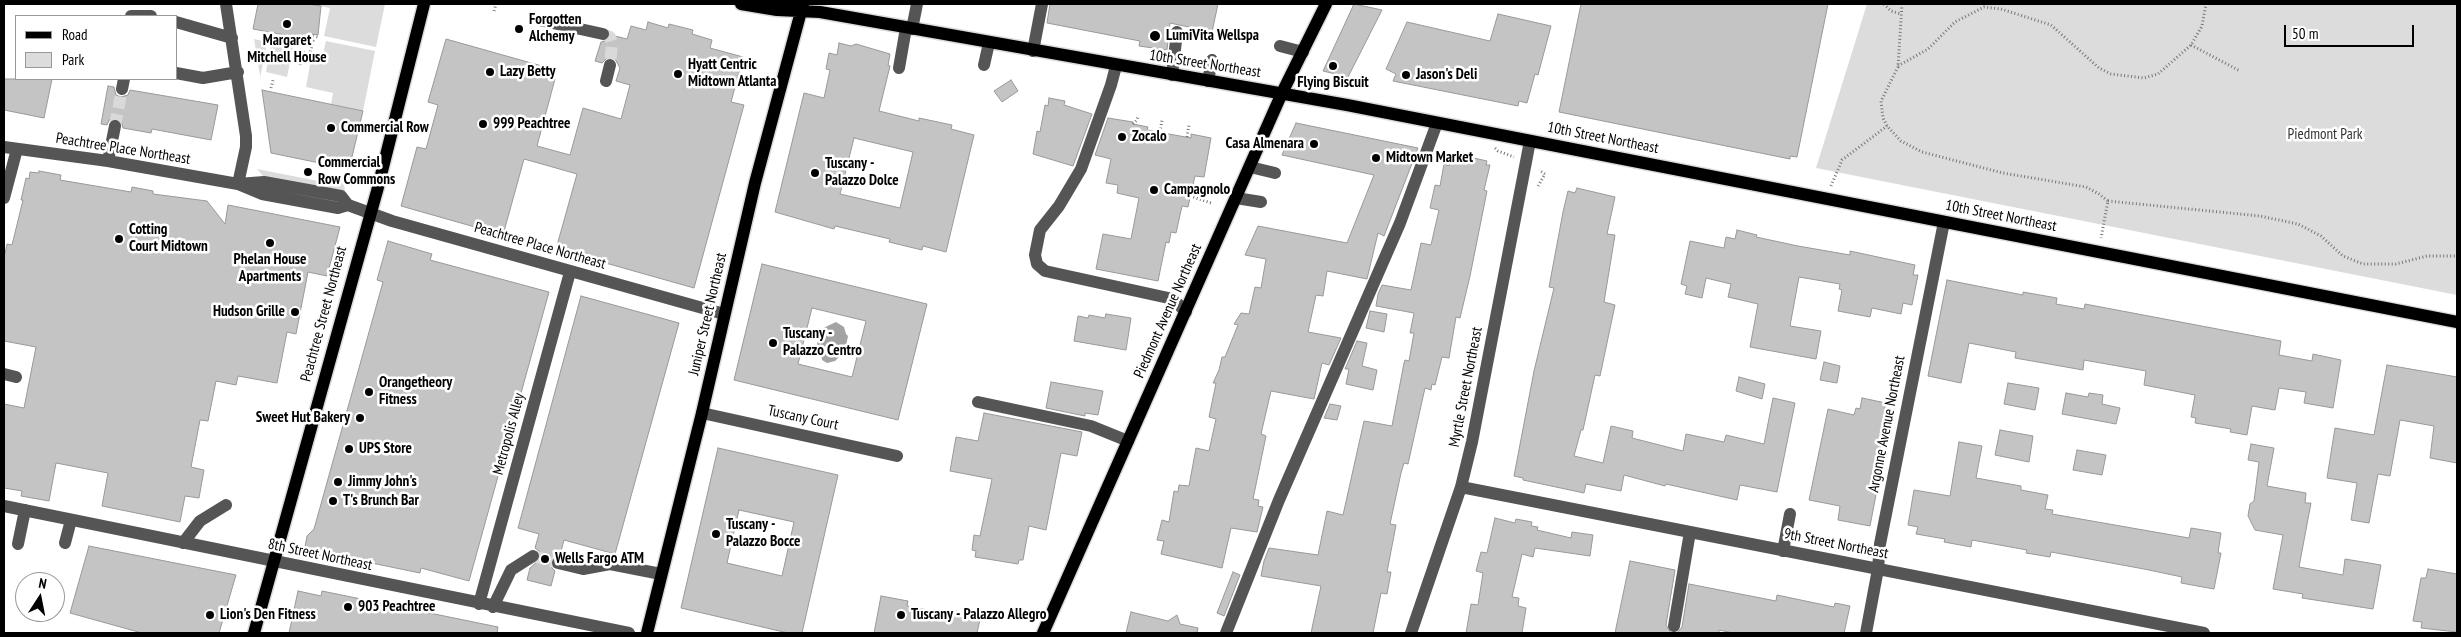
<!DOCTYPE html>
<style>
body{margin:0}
#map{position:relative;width:2461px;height:637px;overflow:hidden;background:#fff;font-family:"PT Sans Narrow",sans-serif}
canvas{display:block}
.frame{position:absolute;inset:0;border:5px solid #000;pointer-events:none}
.legend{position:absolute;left:15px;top:15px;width:162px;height:65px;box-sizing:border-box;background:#fff;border:1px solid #999;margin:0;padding:6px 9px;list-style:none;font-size:15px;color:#000}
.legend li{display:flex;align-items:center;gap:10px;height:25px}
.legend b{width:25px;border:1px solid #999}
.north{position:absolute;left:15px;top:572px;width:50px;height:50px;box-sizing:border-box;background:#fff;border:1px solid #999;border-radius:50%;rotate:11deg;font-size:14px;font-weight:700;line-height:20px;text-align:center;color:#000}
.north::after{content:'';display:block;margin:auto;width:18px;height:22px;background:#000;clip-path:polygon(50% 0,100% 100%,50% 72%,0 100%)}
.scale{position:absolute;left:2284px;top:25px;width:130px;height:22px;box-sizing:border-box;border:2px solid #000;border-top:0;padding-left:6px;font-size:15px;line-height:18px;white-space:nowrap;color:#000;-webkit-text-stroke:4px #fff;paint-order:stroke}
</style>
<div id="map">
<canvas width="2461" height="637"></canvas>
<div class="frame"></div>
<ul class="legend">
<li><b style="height:6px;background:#000"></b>Road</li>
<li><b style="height:14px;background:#dcdcdc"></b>Park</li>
</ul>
<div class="north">N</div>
<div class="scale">50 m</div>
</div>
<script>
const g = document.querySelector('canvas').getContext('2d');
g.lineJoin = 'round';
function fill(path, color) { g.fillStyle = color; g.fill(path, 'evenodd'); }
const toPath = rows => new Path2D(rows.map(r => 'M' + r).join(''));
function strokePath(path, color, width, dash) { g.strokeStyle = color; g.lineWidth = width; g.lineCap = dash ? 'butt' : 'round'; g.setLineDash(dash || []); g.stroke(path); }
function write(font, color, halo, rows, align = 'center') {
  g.font = font + ' "PT Sans Narrow",sans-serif'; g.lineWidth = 5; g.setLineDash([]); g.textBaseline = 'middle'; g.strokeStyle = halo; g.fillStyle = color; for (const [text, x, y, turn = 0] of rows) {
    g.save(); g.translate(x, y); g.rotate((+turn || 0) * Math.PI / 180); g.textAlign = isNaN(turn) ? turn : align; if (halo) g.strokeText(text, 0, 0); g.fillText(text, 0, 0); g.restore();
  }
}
fill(toPath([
 [308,4,385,4,376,47,324,36,330,8],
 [1867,4,2457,4,2457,295,1816,168],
 [254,39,267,42,260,78,260,75],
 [326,41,375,51,363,111,331,104,333,93,306,87,311,59,315,57,322,58],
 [271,43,293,47,287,77,266,72],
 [257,169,338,185,339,181,344,183,345,192,263,176]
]), '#dcdcdc');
fill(toPath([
 [836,322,844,327,846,334,848,336,844,356,841,355,835,361,827,363,822,360,821,354,816,348,821,329]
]), '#a3a3a3');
const building = toPath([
 [258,4,308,4,321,6,318,35,312,34,311,40,253,29,258,4],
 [1050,4,1218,4,1212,32,1170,23,1167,50,1139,46,1140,41,1047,23,1050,4],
 [1354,4,1382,10,1348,77,1323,71,1354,4],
 [1581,4,1828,4,1797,157,1790,156,1790,159,1559,112,1581,4],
 [1498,14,1551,26,1538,75,1535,74,1527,103,1519,101,1518,106,1393,81,1396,74,1386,69,1407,22,1490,41,1498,14],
 [648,22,668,28,669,24,693,30,692,34,712,40,710,48,743,57,731,102,744,105,694,288,556,249,577,174,549,166,524,159,503,235,401,206,417,147,426,149,438,105,428,102,446,39,549,68,547,77,555,79,537,146,570,155,583,108,621,119,630,85,616,81,620,68,615,59,608,57,602,63,595,61,601,42,609,40,611,35,627,39,631,26,646,30,648,22],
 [839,43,851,46,856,44,890,54,888,65,890,66,879,111,919,121,919,118,952,125,951,129,974,135,946,252,923,246,922,250,889,242,890,239,835,226,834,229,775,212,804,93,824,98,830,70,826,69,829,53,837,55,839,43],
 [854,138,913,152,900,208,840,194,854,138],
 [4,79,52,79,44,118,4,110,4,79],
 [1011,80,1018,91,1002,102,994,91,1011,80],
 [108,86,114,87,116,95,121,97,128,95,130,90,218,105,211,140,152,129,151,133,123,128,121,120,116,118,109,120,107,125,101,124,108,86],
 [262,90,363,111,350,165,344,168,271,153,262,90],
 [1049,98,1065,101,1064,105,1092,114,1073,166,1033,154,1037,131,1040,132,1045,105,1048,106,1049,98],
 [1108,118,1133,122,1133,124,1148,127,1147,130,1191,138,1191,134,1211,138,1204,177,1195,176,1188,207,1182,206,1176,233,1171,232,1169,243,1166,242,1158,281,1096,269,1103,234,1131,239,1139,198,1117,193,1118,185,1106,183,1111,159,1095,155,1108,118],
 [1296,123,1418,148,1384,236,1378,233,1367,279,1327,271,1323,296,1316,295,1308,332,1341,338,1329,365,1322,363,1314,399,1271,391,1261,434,1266,436,1253,499,1259,500,1258,506,1263,507,1257,532,1231,528,1222,568,1161,554,1164,541,1157,540,1162,520,1169,522,1174,491,1178,492,1179,485,1189,486,1196,448,1209,451,1216,419,1209,417,1216,383,1213,383,1219,370,1222,357,1225,357,1238,325,1234,324,1241,313,1249,314,1255,287,1261,288,1266,259,1245,255,1258,226,1347,243,1374,175,1282,155,1296,123],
 [1452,153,1487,161,1486,165,1490,165,1484,190,1487,191,1470,276,1460,318,1456,317,1449,358,1442,357,1435,385,1432,384,1431,390,1425,388,1408,464,1404,463,1401,473,1390,524,1396,525,1387,572,1391,572,1387,594,1381,593,1373,633,1311,633,1321,586,1261,576,1264,561,1269,548,1318,555,1327,511,1343,515,1364,421,1392,426,1404,363,1405,360,1409,361,1414,333,1410,333,1414,313,1376,306,1378,294,1382,285,1411,290,1421,243,1431,245,1439,210,1430,208,1435,185,1440,186,1444,164,1449,166,1452,153],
 [39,171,61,175,60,180,131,192,132,187,153,191,153,194,207,201,225,224,228,205,340,227,327,276,308,272,296,334,287,332,277,383,238,376,236,385,216,381,208,421,200,420,191,467,204,470,199,498,185,496,180,522,102,506,108,473,56,463,49,501,21,496,22,491,4,488,4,404,24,408,36,347,4,341,4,258,7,244,12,245,23,200,21,200,26,178,29,179,30,172,39,173,39,171],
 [1577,188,1615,197,1607,234,1615,235,1604,302,1615,305,1600,376,1595,375,1583,430,1581,430,1574,456,1603,463,1611,426,1633,431,1632,438,1683,451,1686,434,1724,442,1726,435,1764,444,1773,398,1795,403,1777,492,1740,485,1737,500,1666,484,1665,486,1624,475,1621,491,1586,484,1584,493,1523,480,1523,478,1514,476,1534,371,1554,288,1549,287,1563,212,1568,191,1575,193,1577,188],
 [1737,230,1757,235,1756,237,1798,246,1850,255,1850,251,1915,265,1913,275,1918,275,1912,305,1903,303,1901,314,1872,308,1870,317,1838,311,1842,290,1839,289,1840,284,1799,277,1790,326,1821,331,1816,359,1750,347,1758,304,1728,297,1731,284,1706,278,1702,298,1685,294,1687,286,1681,284,1690,241,1724,248,1726,237,1735,239,1737,230],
 [388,241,432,254,430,260,549,292,469,581,421,568,420,573,328,554,313,556,305,547,307,536,314,529,383,282,377,280,388,241],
 [762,264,927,304,898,420,734,380,762,264],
 [812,308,866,321,852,377,798,364,812,308],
 [1947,280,2023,295,2023,292,2057,298,2056,304,2084,309,2085,304,2281,341,2279,355,2312,361,2313,354,2341,360,2333,408,2304,403,2306,392,2279,388,2275,410,2252,406,2247,435,2230,432,2231,429,2195,423,2196,418,2191,417,2195,395,2144,385,2146,371,2084,360,2083,370,2015,358,2016,352,1969,343,1961,383,1928,376,1947,280],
 [581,296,679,323,615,554,564,540,560,555,555,555,550,561,550,566,555,571,551,586,527,580,530,568,540,559,540,552,535,548,539,534,518,528,581,296],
 [1370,311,1387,314,1384,332,1366,328,1370,311],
 [1106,314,1131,318,1126,350,1074,341,1078,316,1088,318,1089,315,1105,318,1106,314],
 [1357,341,1367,343,1362,366,1377,370,1373,390,1346,384,1349,369,1345,369,1357,341],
 [1824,362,1840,366,1837,383,1820,380,1824,362],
 [2387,365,2457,377,2457,463,2430,458,2434,426,2400,420,2390,476,2378,474,2369,523,2351,520,2357,483,2327,478,2335,428,2374,435,2387,365],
 [1739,377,1765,384,1762,399,1736,391,1739,377],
 [1051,382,1103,391,1098,415,1085,413,1085,416,1046,408,1051,382],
 [2008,383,2039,388,2035,410,2004,404,2008,383],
 [2066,393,2088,397,2089,393,2103,395,2102,404,2120,408,2116,424,2062,414,2066,393],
 [1862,398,1886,403,1884,412,1887,413,1878,463,1882,464,1870,526,1838,520,1840,506,1809,500,1828,409,1854,415,1856,408,1860,409,1862,398],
 [1330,404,1341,406,1337,420,1324,418,1330,404],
 [984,413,1082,432,1077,456,1061,453,1046,530,1029,526,1023,560,1019,560,1018,564,975,557,976,551,972,550,974,535,980,536,992,479,950,471,956,437,978,441,984,413],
 [2000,430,2033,436,2029,462,1995,455,2000,430],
 [1959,442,1982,446,1976,478,2021,486,2021,490,2048,495,2045,509,2053,510,2052,514,2189,538,2191,528,2221,533,2218,553,2221,553,2214,589,2181,583,2182,577,2144,569,2051,552,2050,557,2026,553,2027,550,1972,540,1971,547,1944,542,1945,539,1916,534,1918,527,1908,525,1914,490,1950,496,1959,442],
 [2251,444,2274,448,2267,486,2306,493,2305,503,2311,503,2299,567,2343,575,2345,559,2381,565,2373,609,2302,598,2303,594,2273,589,2283,535,2255,530,2248,516,2250,504,2254,501,2259,462,2248,460,2251,444],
 [718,448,838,475,802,633,788,633,681,608,718,448],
 [739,510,794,522,782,576,727,563,739,510],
 [2077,450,2106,455,2102,475,2073,470,2077,450],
 [1495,518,1515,523,1516,519,1532,522,1531,526,1538,527,1537,530,1571,538,1572,532,1593,535,1590,556,1535,548,1533,557,1522,554,1512,597,1519,598,1518,606,1526,608,1522,633,1466,633,1471,604,1478,605,1483,573,1476,571,1481,552,1487,553,1495,518],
 [89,546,236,575,219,633,142,633,70,613,89,546],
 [1630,561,1675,570,1666,625,1671,633,1615,633,1630,561],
 [2428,569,2457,574,2457,632,2421,628,2422,622,2413,621,2421,578,2426,578,2428,569],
 [1233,572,1240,575,1224,616,1217,613,1233,572],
 [1689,584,1776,601,1777,595,1834,607,1835,603,1850,606,1844,633,1733,633,1719,630,1719,633,1677,633,1682,627,1689,584],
 [298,591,321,596,322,591,498,627,497,633,289,633,298,591],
 [881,596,908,601,907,606,955,615,956,611,981,615,977,633,874,633,881,596],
 [1131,612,1168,621,1177,615,1180,624,1198,628,1197,633,1126,633,1131,612]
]);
fill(building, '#c4c4c4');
strokePath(building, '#999', 1);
strokePath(toPath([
 [603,34,610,37,612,43,610,65],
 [115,126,122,89],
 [533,556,558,563]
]), '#d9d9d9', 12, [12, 6]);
const major = toPath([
 [741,4,777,10,820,12,1347,105,2457,322],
 [254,633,377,191,424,4],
 [647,633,702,413,755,183,803,4],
 [1043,633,1282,93,1326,4]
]);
strokePath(major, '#dbdbdb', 15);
strokePath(toPath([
 [1884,4,1891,11,1901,14],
 [1902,4,1898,67,1881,101,1883,118,1887,126,1901,141,1922,152,2003,173,2086,187,2099,194,2108,201,2101,238],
 [494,11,496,4],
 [313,36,318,37],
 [302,39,313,41,310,53],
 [2191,45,2240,71],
 [300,65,303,52,307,53],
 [1898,66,1928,49,1955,22,1984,7,2001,9,2051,25,2099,68,2111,74,2144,78,2158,74,2191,45,2202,26,2206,4],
 [271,88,273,80],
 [1133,124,1137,120,1138,116],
 [1160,132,1162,120],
 [1187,137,1189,125],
 [1495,148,1498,151,1514,157],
 [1538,186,1545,174,1539,170],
 [1831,186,1842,160,1887,126],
 [1190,196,1211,203],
 [2108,201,2260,216,2298,224,2321,236,2343,256,2363,264,2396,264,2427,256,2457,256]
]), '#777', 3, [1, 2.5]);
strokePath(toPath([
 [226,4,246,136,246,147,238,184],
 [131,16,151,16],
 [539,20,603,34],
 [176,22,232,38],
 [912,29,917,4],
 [1280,46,1303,52],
 [1033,51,1042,4],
 [984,65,989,43],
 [1116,66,1111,85,1081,169,1059,206,1040,230,1035,255,1037,264,1045,271,1173,299,1186,312],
 [899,68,906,28],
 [176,73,203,78,238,72],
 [1172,75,1177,32],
 [606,81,610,65],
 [1208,81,1212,60],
 [122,89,124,79],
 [4,147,108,161,238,184,262,194,338,208,348,205],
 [108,161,115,126],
 [1250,167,1275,173],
 [238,184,264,182,341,196,348,205,392,221,724,314],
 [4,198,17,149],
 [1236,198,1261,202],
 [4,374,16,377],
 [978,402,1091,426,1128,441],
 [702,413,897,456],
 [1461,487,2204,633],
 [4,506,629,633],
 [65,543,71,520],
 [183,543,200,521,226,505],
 [18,544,25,510],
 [1783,551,1790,514],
 [558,563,583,569,610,564,661,574],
 [479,604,570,272],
 [493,607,511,570,533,556],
 [1674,626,1690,532],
 [1226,633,1279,500,1400,223,1437,123],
 [1411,633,1461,487,1472,442,1530,141],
 [1866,633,1878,569,1880,544,1944,222]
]), '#555', 12);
strokePath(major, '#000', 12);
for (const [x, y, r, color] of [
 [287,24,5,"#000"],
 [519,29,5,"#000"],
 [1155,36,6,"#000"],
 [1333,66,5,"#000"],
 [490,72,5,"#000"],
 [678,74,5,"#000"],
 [1406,75,5,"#000"],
 [483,124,5,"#000"],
 [331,128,5,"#000"],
 [1122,137,5,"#000"],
 [1314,144,5,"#000"],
 [1376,158,5,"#000"],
 [308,172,5,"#000"],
 [815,173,5,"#000"],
 [1154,190,5,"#000"],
 [119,239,5,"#000"],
 [270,243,5,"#000"],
 [295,312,5,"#000"],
 [773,343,5,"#000"],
 [369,392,5,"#000"],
 [360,418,5,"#000"],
 [349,449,5,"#000"],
 [338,482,5,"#000"],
 [333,501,5,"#000"],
 [716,534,5,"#000"],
 [545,559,5,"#000"],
 [348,607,5,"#000"],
 [210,615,5,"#000"],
 [901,615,5,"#000"]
]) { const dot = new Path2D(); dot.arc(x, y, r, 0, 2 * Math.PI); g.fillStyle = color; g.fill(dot); strokePath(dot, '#fff', 2); }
write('bold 15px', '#000', '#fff', [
 ["Forgotten",529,20],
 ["Alchemy",529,37],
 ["LumiVita Wellspa",1166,36],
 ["Margaret",287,41,"center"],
 ["Mitchell House",287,58,"center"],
 ["Hyatt Centric",688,65],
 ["Midtown Atlanta",688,82],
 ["Lazy Betty",500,72],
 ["Jason's Deli",1416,75],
 ["Flying Biscuit",1333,83,"center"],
 ["999 Peachtree",493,124],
 ["Commercial Row",341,128],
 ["Zocalo",1132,137],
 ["Casa Almenara",1304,144,"right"],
 ["Midtown Market",1386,158],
 ["Commercial",318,163],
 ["Row Commons",318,180],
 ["Tuscany -",825,164],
 ["Palazzo Dolce",825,181],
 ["Campagnolo",1164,190],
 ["Cotting",129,230],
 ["Court Midtown",129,247],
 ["Phelan House",270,260,"center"],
 ["Apartments",270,277,"center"],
 ["Hudson Grille",285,312,"right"],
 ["Tuscany -",783,334],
 ["Palazzo Centro",783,351],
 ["Orangetheory",379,383],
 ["Fitness",379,400],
 ["Sweet Hut Bakery",350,418,"right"],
 ["UPS Store",359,449],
 ["Jimmy John's",348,482],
 ["T's Brunch Bar",343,501],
 ["Tuscany -",726,525],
 ["Palazzo Bocce",726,542],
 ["Wells Fargo ATM",555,559],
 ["903 Peachtree",358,607],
 ["Lion's Den Fitness",220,615],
 ["Tuscany - Palazzo Allegro",911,615]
], 'left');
write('15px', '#000', '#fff', [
 ["10th Street Northeast",1205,64,9],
 ["10th Street Northeast",1603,138,11],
 ["Peachtree Place Northeast",123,149,9],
 ["10th Street Northeast",2001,216,11],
 ["Peachtree Place Northeast",540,246,16],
 ["Piedmont Avenue Northeast",1168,311,-66],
 ["Peachtree Street Northeast",324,314,-75],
 ["Juniper Street Northeast",708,314,-77],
 ["Myrtle Street Northeast",1466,387,-79],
 ["Tuscany Court",803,418,12],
 ["Argonne Avenue Northeast",1887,424,-79],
 ["Metropolis Alley",509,434,-75],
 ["9th Street Northeast",1836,544,11],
 ["8th Street Northeast",320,555,12]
]);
write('15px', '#333', '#fff', [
 ["Piedmont Park",2325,135]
]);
</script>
